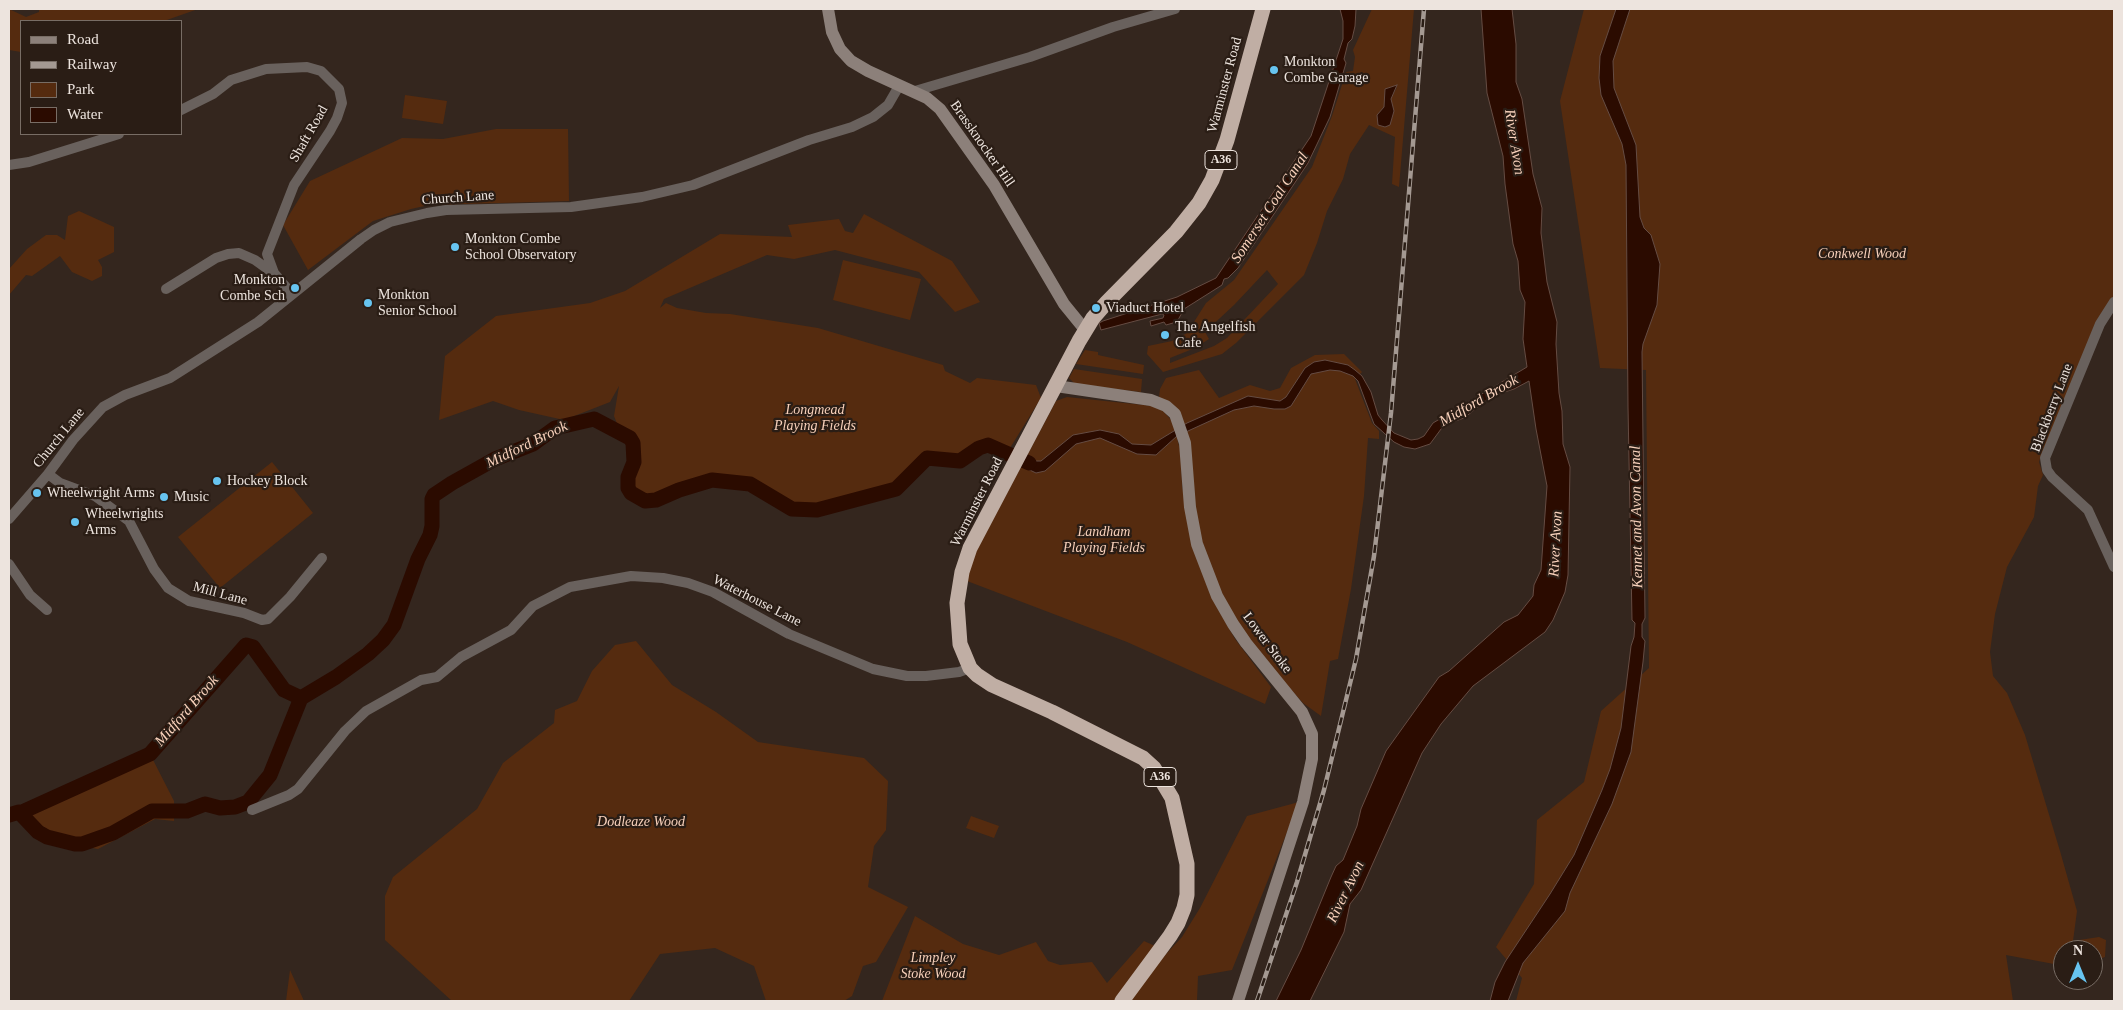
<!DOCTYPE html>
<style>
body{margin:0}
#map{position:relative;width:2123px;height:1010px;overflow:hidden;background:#34261e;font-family:Georgia,serif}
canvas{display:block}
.frame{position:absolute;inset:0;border:10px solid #ede4de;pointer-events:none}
.legend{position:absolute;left:20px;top:20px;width:162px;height:115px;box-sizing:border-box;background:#2a1d15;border:1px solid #786d65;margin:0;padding:6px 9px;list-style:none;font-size:15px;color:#ede4de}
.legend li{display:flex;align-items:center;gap:10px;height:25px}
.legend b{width:25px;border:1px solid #786d65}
.north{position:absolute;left:2053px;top:940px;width:50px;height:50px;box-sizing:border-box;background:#2a1d15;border:1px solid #786d65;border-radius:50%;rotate:0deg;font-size:14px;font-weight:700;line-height:20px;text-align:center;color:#ede4de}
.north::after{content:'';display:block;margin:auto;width:18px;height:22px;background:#67c4f0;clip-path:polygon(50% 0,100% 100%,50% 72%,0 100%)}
</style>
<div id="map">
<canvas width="2123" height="1010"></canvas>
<div class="frame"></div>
<ul class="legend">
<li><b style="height:6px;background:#8c807a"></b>Road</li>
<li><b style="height:6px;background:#a49992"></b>Railway</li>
<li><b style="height:14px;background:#552b0f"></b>Park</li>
<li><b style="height:14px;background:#2b0b00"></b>Water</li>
</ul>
<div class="north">N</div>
</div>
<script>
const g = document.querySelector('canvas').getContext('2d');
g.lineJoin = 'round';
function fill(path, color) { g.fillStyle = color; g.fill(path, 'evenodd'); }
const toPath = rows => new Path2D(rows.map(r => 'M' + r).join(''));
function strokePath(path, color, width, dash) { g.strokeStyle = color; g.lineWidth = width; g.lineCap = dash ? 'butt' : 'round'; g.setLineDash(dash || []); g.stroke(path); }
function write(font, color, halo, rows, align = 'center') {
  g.font = font + ' Georgia,serif'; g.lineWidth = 4.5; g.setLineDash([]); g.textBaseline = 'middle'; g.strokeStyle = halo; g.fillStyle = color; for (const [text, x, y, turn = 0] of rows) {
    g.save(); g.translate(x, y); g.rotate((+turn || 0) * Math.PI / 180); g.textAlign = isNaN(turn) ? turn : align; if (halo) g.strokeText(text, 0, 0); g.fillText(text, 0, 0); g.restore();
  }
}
fill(toPath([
 [9,9,26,17,39,12,39,9,198,9,164,21,21,21,21,52,9,50],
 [1372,9,1414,9,1399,187,1392,184,1395,137,1369,125,1350,154,1343,179,1327,211,1317,243,1304,275,1236,343,1222,354,1163,372,1147,354,1148,346,1172,341,1187,333,1206,303,1234,280,1312,167,1332,116,1346,72,1353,71,1355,57,1353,50],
 [1397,87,1391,99,1394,111,1390,125,1385,127,1377,115,1384,107,1386,95],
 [1267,270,1278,284,1227,338,1214,346,1170,363,1170,358,1195,348,1209,339,1205,332,1234,305],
 [1584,9,2114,9,2114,301,2041,455,2039,462,2043,475,2038,486,2034,517,2007,567,1995,614,1990,652,1993,676,2007,693,2025,735,2060,851,2077,911,2073,941,2099,937,2106,940,2105,957,2093,961,2093,950,2063,950,2063,963,2054,964,2006,955,2013,1001,1516,1001,1522,978,1496,947,1534,884,1537,820,1584,782,1601,711,1649,668,1646,370,1600,368,1560,101],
 [405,95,447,101,443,124,402,118],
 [496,129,568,129,569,201,429,205,411,209,373,221,308,270,283,225,310,181,402,138,443,139],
 [79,211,114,227,114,252,98,260,102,267,102,276,92,281,72,272,60,256,32,276,26,275,9,295,9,269,27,249,46,235,57,235,65,240,68,216],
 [864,214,952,261,980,302,955,312,919,272,835,250,794,259,767,255,664,299,660,308,666,303,677,308,706,313,730,314,818,328,943,365,945,371,970,383,977,378,1036,385,1041,398,1010,448,993,441,983,441,957,456,919,456,912,464,908,475,893,490,798,511,752,481,728,477,702,479,649,496,640,494,635,488,634,477,640,467,637,438,626,429,618,426,614,416,619,386,610,402,564,420,519,410,493,401,439,420,445,356,496,316,590,303,625,291,720,234,792,237,788,225,839,219,845,231,853,233],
 [843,260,921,279,910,320,833,300],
 [1085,350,1098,352,1098,355,1144,365,1143,374,1076,364],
 [1344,354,1362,372,1355,379,1372,423,1379,431,1379,439,1368,438,1364,496,1351,589,1338,659,1330,661,1321,716,1303,703,1268,664,1228,610,1206,557,1194,511,1188,435,1159,397,1160,389,1166,378,1199,370,1219,398,1250,385,1270,391,1280,388,1291,368,1315,355],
 [1074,369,1142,379,1141,392,1075,384,1069,378],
 [1067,397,1153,406,1163,411,1173,422,1181,454,1182,486,1192,541,1219,611,1235,639,1271,687,1265,704,1127,642,967,581,972,559,1056,401],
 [272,462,313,513,220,588,178,537],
 [636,641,672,685,716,712,758,742,864,758,888,781,886,830,874,846,868,887,908,907,876,962,863,966,852,996,844,1001,766,1001,754,966,715,948,660,954,629,1001,452,1001,385,940,385,896,393,877,477,809,503,763,554,723,555,710,577,701,592,671,615,645],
 [150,754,174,801,174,821,155,819,98,849,68,844,22,812],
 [1299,802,1232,970,1198,976,1197,1001,882,1001,915,916,963,944,999,955,1036,942,1048,961,1060,965,1092,962,1107,983,1144,941,1155,946,1152,969,1182,937,1200,908,1247,816],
 [971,816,999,826,994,838,966,828],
 [290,970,304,1001,286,1001]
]), '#552b0f');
const water = toPath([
 [1340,9,1356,9,1355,26,1352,39,1348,43,1344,59,1346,63,1330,117,1308,163,1238,268,1228,278,1224,279,1222,285,1184,309,1178,320,1173,323,1166,325,1164,322,1151,326,1150,321,1163,318,1164,315,1162,314,1101,330,1099,323,1103,321,1177,297,1216,278,1311,136,1343,39,1343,21,1340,9],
 [1481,9,1512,9,1516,44,1516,82,1522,99,1533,174,1542,208,1541,233,1547,282,1557,322,1556,344,1559,393,1562,411,1563,444,1570,467,1568,575,1565,592,1553,620,1545,632,1473,686,1441,724,1422,753,1361,890,1350,904,1344,932,1310,1001,1276,1001,1301,950,1331,877,1336,866,1343,860,1357,826,1361,809,1386,751,1439,677,1449,671,1504,622,1518,615,1533,596,1534,585,1541,570,1547,486,1536,429,1529,381,1514,389,1492,396,1464,418,1444,425,1430,444,1415,449,1404,447,1394,442,1374,424,1358,381,1353,376,1340,371,1330,370,1311,374,1291,406,1285,409,1274,409,1254,406,1234,410,1177,436,1156,455,1137,454,1100,438,1076,444,1045,471,1036,473,1015,463,1019,456,1029,461,1041,461,1073,435,1100,430,1119,434,1132,444,1151,445,1187,423,1248,396,1280,401,1286,397,1305,368,1314,362,1325,360,1348,365,1355,370,1362,376,1371,392,1378,415,1382,420,1394,433,1411,440,1418,439,1424,436,1433,423,1527,367,1523,339,1525,302,1520,290,1518,261,1513,244,1505,184,1503,156,1487,93,1481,9],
 [1616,9,1630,9,1613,61,1614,88,1636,145,1640,217,1644,228,1651,235,1660,264,1657,305,1643,344,1642,352,1645,618,1642,624,1642,637,1645,641,1643,662,1631,752,1612,804,1570,893,1565,911,1523,963,1508,1001,1490,1001,1495,982,1505,962,1550,894,1574,855,1602,790,1610,769,1621,728,1631,646,1634,637,1635,623,1632,620,1628,407,1626,165,1622,144,1601,95,1599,78,1600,56,1616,9],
 [1397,85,1391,99,1394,111,1390,125,1385,127,1378,125,1377,115,1384,107,1385,89,1397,85]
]);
fill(water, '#2b0b00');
strokePath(water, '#654c43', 1);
strokePath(toPath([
 [22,812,150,754,246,645,253,647,284,690,301,698],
 [9,815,19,812,38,832,47,837,75,844,82,844,113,833,152,811,187,811,205,804,220,808,235,807,248,802,270,775,301,698,336,677,368,654,383,640,394,625,418,559,430,535,432,526,432,499,434,495,452,483,495,459,533,444,555,428,594,419,630,438,633,443,634,462,628,477,628,488,631,493,645,501,656,500,679,490,712,480,750,484,792,509,817,510,896,489,927,458,960,461,979,448,988,445,1029,463]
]), '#2b0b00', 15);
strokePath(toPath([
 [915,91,1030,57,1113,27,1175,9],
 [181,110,213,94,231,80,266,69,307,67,321,71,339,89,342,103,337,118,330,131,294,185,267,254,274,273,292,294],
 [9,165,29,162,119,134],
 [166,289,216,258,228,254,239,253,255,260,273,273],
 [2114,302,2100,324,2045,458,2047,470,2052,477,2088,510,2114,567],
 [48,474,60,483,95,496,129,521,154,569,168,588,189,601,244,613,262,620,268,619,290,597,322,558],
 [9,519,48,474,73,440,103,407,125,395,170,378,258,322,361,239,374,230,390,222,427,213,446,210,571,207,642,197,693,185,809,140,852,127,873,117,888,105,899,86],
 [9,564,30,595,47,610],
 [252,810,289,795,298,789,345,731,366,711,421,680,437,677,461,657,511,630,533,606,570,587,631,576,663,578,688,583,713,592,789,634,873,669,907,676,926,676,959,672,970,668]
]), '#69615d', 10);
strokePath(toPath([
 [828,9,832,32,840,49,851,61,868,71,927,98,940,109,994,185,1064,304,1086,331],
 [1056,386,1151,400,1166,406,1175,414,1185,443,1190,507,1197,544,1217,596,1233,624,1246,643,1302,712,1312,734,1312,759,1303,802,1238,1001]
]), '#8c807a', 12);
strokePath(toPath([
 [1122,1001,1170,936,1178,923,1184,908,1187,895,1187,864,1172,798,1154,768,1143,758,1052,712,992,685,977,675,970,668,960,644,957,603,962,572,970,548,1079,341,1093,318,1107,302,1176,232,1199,203,1212,180,1227,140,1263,9]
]), '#c0aea4', 15);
const rail = toPath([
 [1257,1001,1297,882,1324,790,1356,659,1374,556,1391,413,1424,9]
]);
strokePath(rail, '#a49992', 4.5);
strokePath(rail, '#2a1d15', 2.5, [8]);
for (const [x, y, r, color] of [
 [1274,70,5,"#67c4f0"],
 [455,247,5,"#67c4f0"],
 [295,288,5,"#67c4f0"],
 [368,303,5,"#67c4f0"],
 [1096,308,5,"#67c4f0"],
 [1165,335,5,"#67c4f0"],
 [217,481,5,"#67c4f0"],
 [37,493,5,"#67c4f0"],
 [164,497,5,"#67c4f0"],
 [75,522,5,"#67c4f0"]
]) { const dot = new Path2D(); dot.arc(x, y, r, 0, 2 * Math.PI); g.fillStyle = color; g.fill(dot); strokePath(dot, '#2a1d15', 2); }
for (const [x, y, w] of [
 [1221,160,32],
 [1160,777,32]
]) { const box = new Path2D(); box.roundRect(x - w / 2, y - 9.5, w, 19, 4); g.fillStyle = '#2a1d15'; g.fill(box); strokePath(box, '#ede4de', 1); }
write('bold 12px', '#ede4de', null, [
 ["A36",1221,160],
 ["A36",1160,777]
]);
write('14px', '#ede4de', '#2a1d15', [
 ["Monkton",1284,62],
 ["Combe Garage",1284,78],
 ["Monkton Combe",465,239],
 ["School Observatory",465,255],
 ["Monkton",285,280,"right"],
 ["Combe Sch",285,296,"right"],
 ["Monkton",378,295],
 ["Senior School",378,311],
 ["Viaduct Hotel",1106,308],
 ["The Angelfish",1175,327],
 ["Cafe",1175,343],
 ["Hockey Block",227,481],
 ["Wheelwright Arms",47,493],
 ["Music",174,497],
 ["Wheelwrights",85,514],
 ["Arms",85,530]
], 'left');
write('14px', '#ede4de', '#2a1d15', [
 ["Warminster Road",1225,85,-75],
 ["Shaft Road",309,134,-60],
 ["Brassknocker Hill",982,144,55],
 ["Church Lane",458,198,-4],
 ["Blackberry Lane",2052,408,-69],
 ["Church Lane",59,438,-51],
 ["Warminster Road",977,502,-63],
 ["Mill Lane",220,594,15],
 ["Waterhouse Lane",757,601,27],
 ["Lower Stoke",1267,643,53]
]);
write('italic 14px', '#f7d0ba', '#2a1d15', [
 ["Conkwell Wood",1862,254],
 ["Longmead",815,410],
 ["Playing Fields",815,426],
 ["Landham",1104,532],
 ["Playing Fields",1104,548],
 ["Dodleaze Wood",641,822],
 ["Limpley",933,958],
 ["Stoke Wood",933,974]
]);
write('italic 15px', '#f8d1bb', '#2a1d15', [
 ["River Avon",1514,142,81],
 ["Somerset Coal Canal",1270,208,-57],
 ["Midford Brook",1479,401,-30],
 ["Midford Brook",527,445,-26],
 ["Kennet and Avon Canal",1637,517,-91],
 ["River Avon",1556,544,-87],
 ["Midford Brook",187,711,-49],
 ["River Avon",1346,892,-64]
]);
</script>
